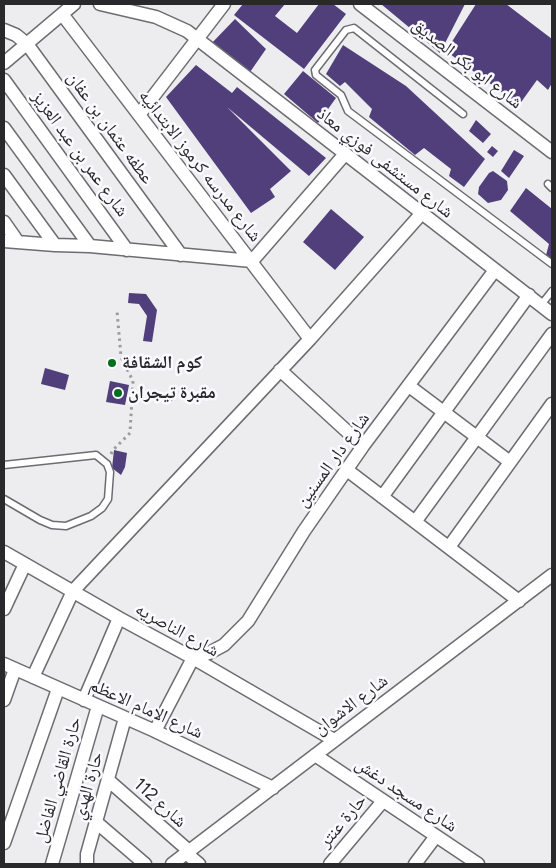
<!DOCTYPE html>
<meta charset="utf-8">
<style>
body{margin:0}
#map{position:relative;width:556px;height:868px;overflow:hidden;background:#ededf0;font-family:Figtree,sans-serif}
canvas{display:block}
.frame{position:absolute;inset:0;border:5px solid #29282a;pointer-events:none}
</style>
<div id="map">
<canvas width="556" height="868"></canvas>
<div class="frame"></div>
</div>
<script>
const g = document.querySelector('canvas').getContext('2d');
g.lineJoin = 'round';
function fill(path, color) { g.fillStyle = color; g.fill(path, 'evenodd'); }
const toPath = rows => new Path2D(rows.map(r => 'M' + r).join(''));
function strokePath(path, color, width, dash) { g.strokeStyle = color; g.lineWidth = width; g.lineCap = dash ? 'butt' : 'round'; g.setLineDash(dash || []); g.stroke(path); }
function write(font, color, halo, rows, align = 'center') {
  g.font = font + ' Figtree,"Noto Naskh Arabic",sans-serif'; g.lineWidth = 5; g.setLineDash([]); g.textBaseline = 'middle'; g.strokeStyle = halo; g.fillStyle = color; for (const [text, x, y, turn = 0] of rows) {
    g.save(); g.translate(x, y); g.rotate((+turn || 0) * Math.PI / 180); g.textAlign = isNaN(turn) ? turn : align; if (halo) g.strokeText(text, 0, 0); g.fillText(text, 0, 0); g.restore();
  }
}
fill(toPath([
 [243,4,285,4,275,16,297,33,319,4,333,4,346,14,304,69,234,15],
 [381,4,465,4,440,53],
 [476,4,506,4,552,39,552,83,548,90,537,80,519,105,446,51],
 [235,19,266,49,248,75,209,46],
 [343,45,406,86,485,159,464,187,449,176,451,169,424,148,415,155,369,117,372,109,345,82,340,86,326,74],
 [196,65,232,93,237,87,326,158,309,176,227,107,291,171,270,189,275,197,251,213,166,97],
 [303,71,336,98,318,123,284,94],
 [476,120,491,134,483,143,469,131],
 [492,146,498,151,493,157,487,152],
 [514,150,524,156,509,178,501,171],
 [493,171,507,181,508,190,501,200,488,203,478,194,479,187,489,173],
 [526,188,552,209,552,264,545,259,549,244,510,211],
 [331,209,364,237,335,270,303,242],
 [129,293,146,294,157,310,152,342,143,341,147,316,139,304,128,303],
 [45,368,69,375,65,390,41,384],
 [110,381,129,385,125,405,106,402],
 [166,392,174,393,172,401,165,399],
 [114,450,127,453,125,467,121,475,112,468]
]), '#513f7c');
const service = toPath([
 [463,114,354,28,346,30,315,70,316,75,341,95,348,111,552,264],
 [548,184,552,188],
 [541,305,552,291],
 [4,465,96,455,107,464,110,472,108,499,102,508,91,516,66,526,52,525,40,520,4,499]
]);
const minor = toPath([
 [100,4,156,17,187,31,552,314],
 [360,4,552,152],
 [62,14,310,339],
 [4,30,16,35,27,44,181,255],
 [4,63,74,4],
 [4,80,127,250],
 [139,115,224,4],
 [4,128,90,246],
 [4,175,55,245],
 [4,222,18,242],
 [4,241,55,245,90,246,252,261,345,154],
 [280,370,363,446],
 [409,386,510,462],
 [347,470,519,601],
 [382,497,529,295],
 [415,522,552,334],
 [449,547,552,404],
 [4,552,119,618,193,658,334,740],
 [4,609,25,564],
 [4,664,155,731,273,788],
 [33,677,73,591,310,339,422,213],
 [4,700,15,669],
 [84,700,119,618],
 [155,731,193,658,209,653,224,645,248,621,304,531,363,446,495,270],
 [315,755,478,864],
 [108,780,189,851],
 [96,822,145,864],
 [4,843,58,689],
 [186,853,199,864],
 [52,864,98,706],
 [87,864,87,854,125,718],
 [172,864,552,575],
 [330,864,383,801],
 [415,864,436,836]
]);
strokePath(service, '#6d6c70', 9);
strokePath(minor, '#6d6c70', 15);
strokePath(toPath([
 [111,454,113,450,130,433,133,381,121,357,117,311]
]), '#9b9b9e', 3, [2.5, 4]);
strokePath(service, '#fff', 6);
strokePath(minor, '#fff', 12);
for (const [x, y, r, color] of [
 [112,363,5,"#016e1e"],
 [118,393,5,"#016e1e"]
]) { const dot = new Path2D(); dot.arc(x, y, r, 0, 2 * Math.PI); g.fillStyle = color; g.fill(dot); strokePath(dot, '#fbfafe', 2); }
write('18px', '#29282a', '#fbfafe', [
 ["شارع ابو بكر الصديق",467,64,38],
 ["عطفه عثمان بن عفان",110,128,54],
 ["شارع عمر بن عبد العزيز",80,154,54],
 ["شارع مستشفى فوزي معاذ",385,163,38],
 ["شارع مدرسه كرموز الابتدائيه",200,166,52],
 ["شارع دار المسنين",333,460,-54],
 ["شارع الناصريه",177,630,29],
 ["شارع الاشوان",351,705,-37],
 ["شارع الامام الاعظم",146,709,24],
 ["حارة القاضي الفاضل",58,780,-74],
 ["حارة الهدي",88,786,-74],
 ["شارع مسجد دغش",406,795,34],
 ["شارع 112",160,803,42],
 ["حارة عنتر",343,821,-50]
]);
write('bold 18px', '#29282a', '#fbfafe', [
 ["كوم الشقافة",122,363],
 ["مقبرة تيجران",128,393]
], 'left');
</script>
